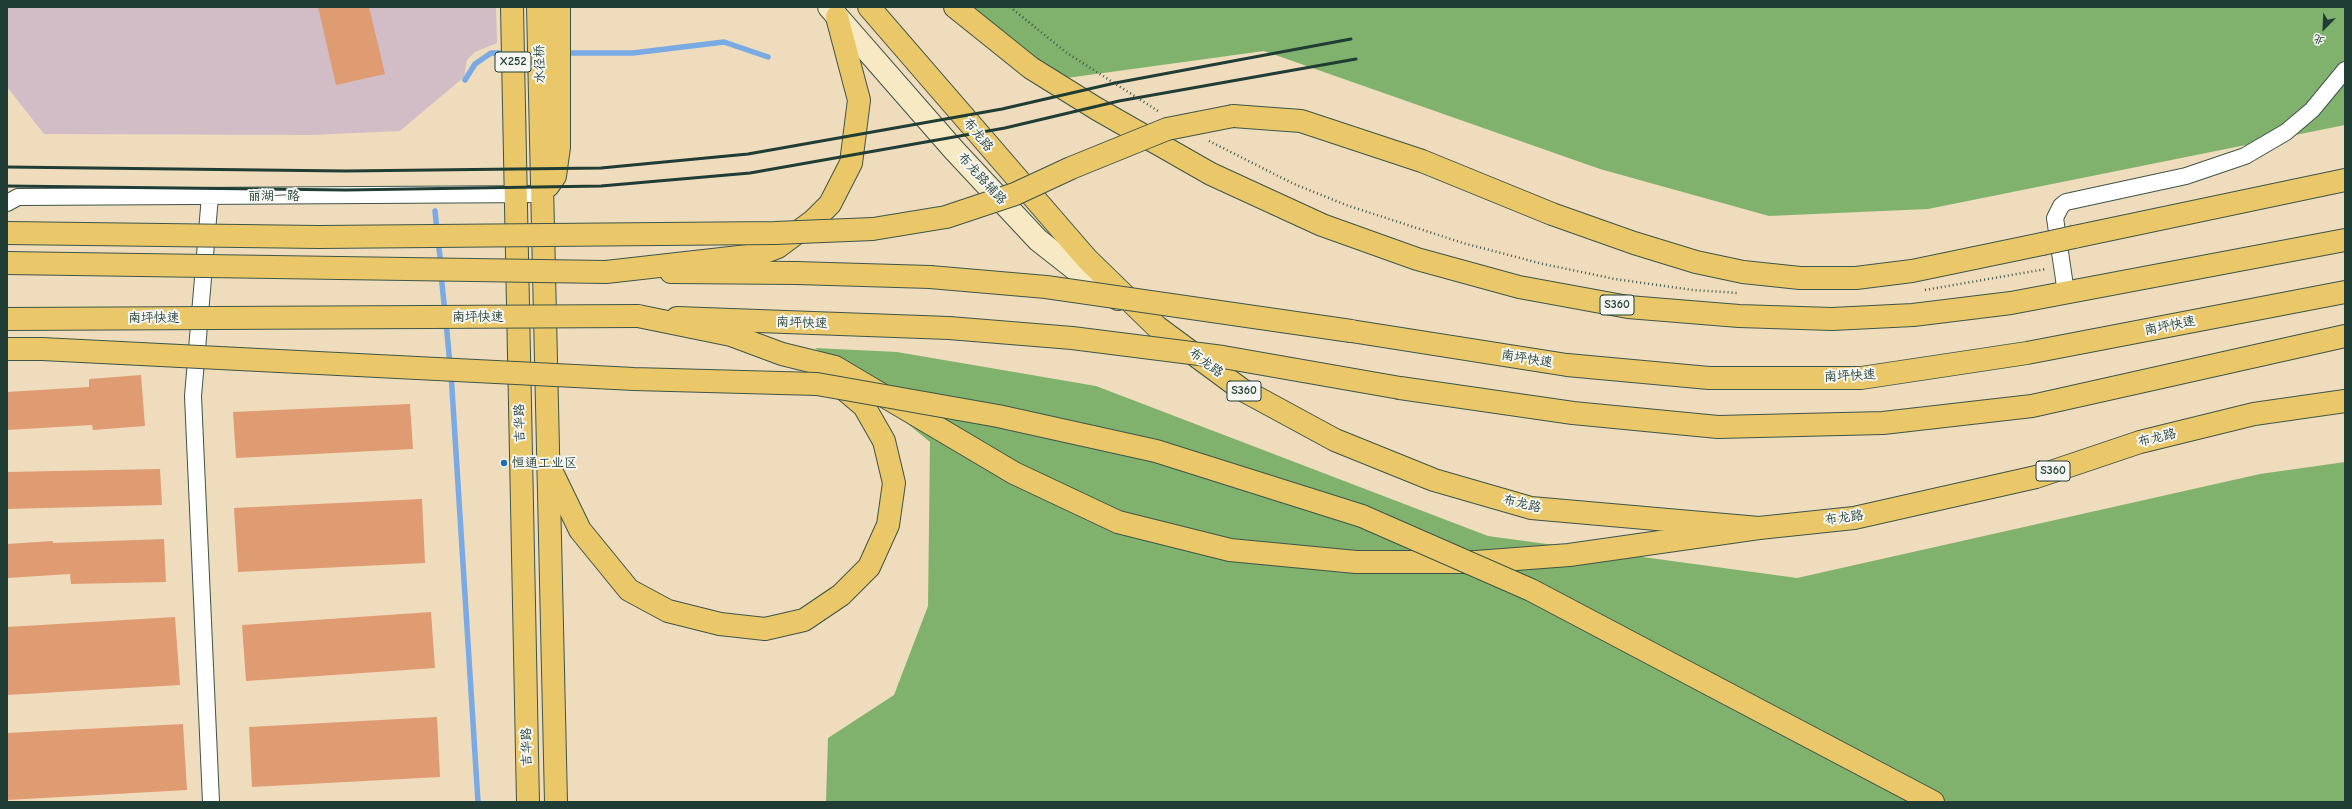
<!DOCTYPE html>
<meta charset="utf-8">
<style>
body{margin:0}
#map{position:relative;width:2352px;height:809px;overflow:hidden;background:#efdcbc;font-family:"Comic Neue","LXGW WenKai TC",sans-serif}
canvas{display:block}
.frame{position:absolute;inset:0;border:8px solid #1f3d34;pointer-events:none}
.north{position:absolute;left:2304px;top:8px;width:40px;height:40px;-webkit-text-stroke:3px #f6f6f2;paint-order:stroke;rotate:204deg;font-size:11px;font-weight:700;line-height:16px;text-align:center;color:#1f3d34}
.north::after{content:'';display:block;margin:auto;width:14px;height:18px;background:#1f3d34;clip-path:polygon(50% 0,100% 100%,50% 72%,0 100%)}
</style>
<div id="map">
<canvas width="2352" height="809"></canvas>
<div class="frame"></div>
<div class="north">北</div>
</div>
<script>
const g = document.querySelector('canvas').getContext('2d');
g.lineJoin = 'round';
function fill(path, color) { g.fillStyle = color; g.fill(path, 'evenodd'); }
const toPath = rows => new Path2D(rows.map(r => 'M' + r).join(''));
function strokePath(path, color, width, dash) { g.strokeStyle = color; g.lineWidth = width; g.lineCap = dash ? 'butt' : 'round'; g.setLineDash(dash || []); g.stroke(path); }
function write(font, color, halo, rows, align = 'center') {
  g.font = font + ' "Comic Neue","LXGW WenKai TC",sans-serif'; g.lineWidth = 4; g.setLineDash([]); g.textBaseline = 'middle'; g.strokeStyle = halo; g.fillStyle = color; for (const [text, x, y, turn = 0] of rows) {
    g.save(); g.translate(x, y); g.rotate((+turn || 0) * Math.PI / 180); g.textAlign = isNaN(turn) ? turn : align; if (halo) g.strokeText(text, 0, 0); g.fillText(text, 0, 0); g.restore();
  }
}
fill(toPath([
 [7,7,496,7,497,43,475,52,467,60,464,77,400,131,309,135,44,134,7,87]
]), '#d2bdc6');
fill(toPath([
 [966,7,2345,7,2345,125,1928,209,1769,216,1600,169,1264,51,1052,80],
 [815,348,897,352,1096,386,1488,536,1797,578,2260,474,2345,462,2345,802,826,802,828,738,894,695,928,606,930,442]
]), '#81b26d');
strokePath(toPath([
 [563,53,633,53,724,42,768,57],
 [465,80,475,64,491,53,508,53],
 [435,211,437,231],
 [438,240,441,265],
 [441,274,445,313],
 [446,321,450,365],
 [451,373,478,802]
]), '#79aae4', 5.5);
fill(toPath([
 [318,7,369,7,385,74,336,85],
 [141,375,145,426,93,430,92,425,7,430,7,392,89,387,89,379],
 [410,404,413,449,236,458,233,412],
 [160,469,162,505,7,509,7,472],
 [422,499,425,563,238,572,234,508],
 [164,539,166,582,71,584,70,574,7,578,7,544,53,541,53,543],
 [431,612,435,668,246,681,242,625],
 [175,617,180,685,7,695,7,627],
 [437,717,440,777,252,787,249,727],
 [183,724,187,790,7,800,7,733]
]), '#df9b72');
const minor = toPath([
 [210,196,193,396,211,802],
 [7,203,18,197,543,194],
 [2066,293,2055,218,2061,206,2066,202,2186,176,2245,156,2286,132,2312,110,2345,70]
]);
const secondary = toPath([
 [829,7,954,150,1038,240,1080,273,1118,299]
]);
const primary = toPath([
 [512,7,528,802],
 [538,7,556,802],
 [869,7,1087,259,1157,327,1241,389,1335,440,1434,480,1531,508,1759,528,1854,518,2036,477,2140,442,2254,414,2345,401],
 [955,7,1031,68,1097,109,1211,174,1322,225,1417,259,1519,287,1628,307,1739,316,1832,319,1913,315,2011,303,2345,240],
 [548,186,555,176,559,147,559,7]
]);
const trunk = toPath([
 [671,272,796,273,930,277],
 [677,318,949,328],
 [1351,331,1567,365,1709,378,1861,378,2027,353,2345,292],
 [1400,388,1573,413,1718,427,1883,423,2032,406,2345,336]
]);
const motorway = toPath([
 [1233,116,1301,121,1422,161,1552,214,1634,243,1696,262,1743,272,1800,278,1856,278,1912,271,2042,244],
 [2074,237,2345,180],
 [606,272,757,255,778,247,814,220,830,204,851,163,859,100,837,17],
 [638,316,731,335,782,354,835,367,1014,473,1118,522,1230,550,1356,562,1476,562,1569,555,1759,528],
 [550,468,580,530,629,590,668,611,720,624,765,629,804,620,841,595,869,567,888,525,894,483,884,441,864,406,838,384],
 [1711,685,1933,802]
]);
strokePath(minor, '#3e5548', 18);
strokePath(secondary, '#3e5548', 24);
strokePath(primary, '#3e5548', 24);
strokePath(trunk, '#3e5548', 24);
strokePath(motorway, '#3e5548', 24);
strokePath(toPath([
 [1010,7,1067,53,1158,111],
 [1209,141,1294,184,1346,205,1463,243,1543,264,1615,279,1693,290,1738,293],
 [1925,290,2046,269]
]), '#3e5548', 2.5, [1, 3]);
strokePath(minor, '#fff', 16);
strokePath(secondary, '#f7e9c3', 22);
strokePath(primary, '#eac769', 22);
strokePath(trunk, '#eac769', 22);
strokePath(motorway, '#eac769', 22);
strokePath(toPath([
 [7,167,346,171,601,168,748,154,1002,109,1115,83,1351,39],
 [7,186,346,190,601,186,750,173,1005,128,1119,101,1356,59]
]), '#1f3d34', 3);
const trunkBridge = toPath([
 [7,263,606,272],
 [930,277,1046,287,1351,331],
 [7,319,638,316],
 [949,328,1072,338,1223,357,1400,388]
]);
const motorwayBridge = toPath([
 [7,233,319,237,775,233,873,229,946,217,1015,194,1071,168,1167,129,1233,116],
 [2042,244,2074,237],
 [7,349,42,349,634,379,817,384,998,416,1156,451,1362,516,1531,590,1711,685]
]);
strokePath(trunkBridge, '#3e5548', 24, []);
strokePath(motorwayBridge, '#3e5548', 24, []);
strokePath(trunkBridge, '#eac769', 22);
strokePath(motorwayBridge, '#eac769', 22);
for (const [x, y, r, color] of [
 [504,463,4,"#1f6fb2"]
]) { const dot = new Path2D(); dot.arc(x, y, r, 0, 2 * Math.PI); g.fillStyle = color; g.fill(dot); strokePath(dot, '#f6f6f2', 1.5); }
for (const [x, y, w] of [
 [513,62,36],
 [1617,305,34],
 [1244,391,34],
 [2053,471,34]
]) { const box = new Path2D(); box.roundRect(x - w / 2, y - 10, w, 20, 3); g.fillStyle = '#f6f6f2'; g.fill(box); strokePath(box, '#1f3d34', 1); }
write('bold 12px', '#1f3d34', null, [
 ["X252",513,62],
 ["S360",1617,305],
 ["S360",1244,391],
 ["S360",2053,471]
]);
write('13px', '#1f3d34', '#f6f6f2', [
 ["水径桥",540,64,-92],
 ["布龙路",978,135,50],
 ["布龙路辅路",982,179,47],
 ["丽湖一路",274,196],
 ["南坪快速",478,317],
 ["南坪快速",154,318],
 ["南坪快速",802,323,2],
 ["南坪快速",2170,326,-11],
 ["南坪快速",1527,359,9],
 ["布龙路",1206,363,37],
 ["南坪快速",1850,376,-3],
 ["吉华路",520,423,-91],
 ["布龙路",2157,438,-14],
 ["布龙路",1522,504,13],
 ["布龙路",1844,518,-8],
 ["吉华路",527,747,-91]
]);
write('13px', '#1f3d34', '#f6f6f2', [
 ["恒通工业区",512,463]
], 'left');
</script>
